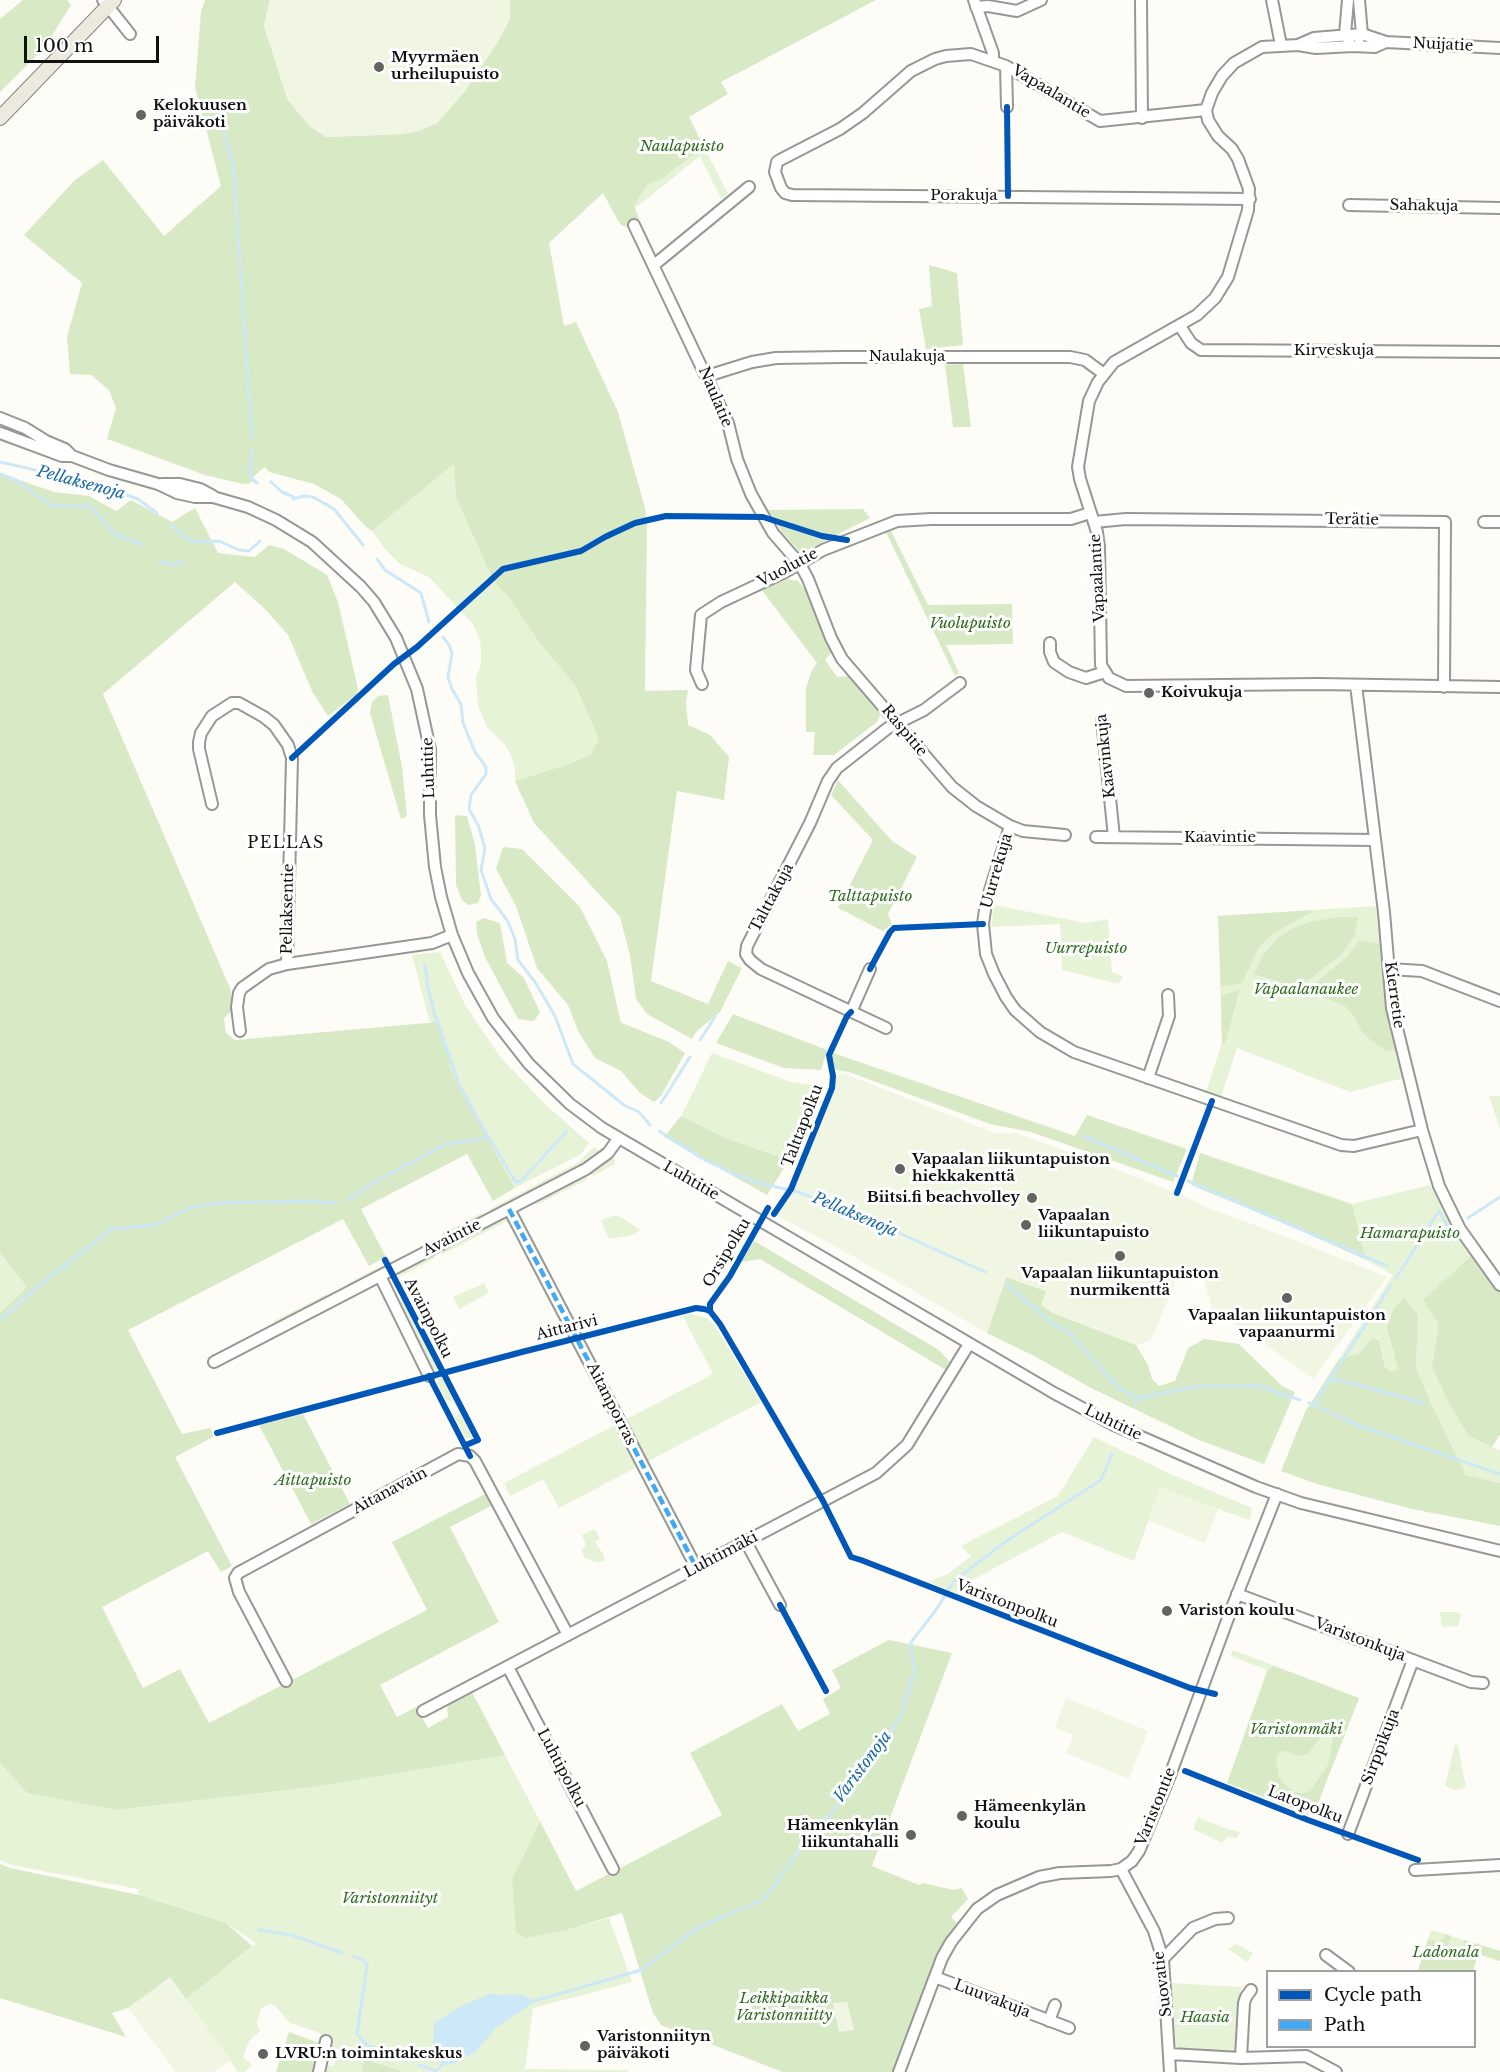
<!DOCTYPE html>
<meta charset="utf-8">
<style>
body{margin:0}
#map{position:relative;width:1500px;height:2072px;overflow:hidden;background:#fdfcf7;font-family:"Libre Baskerville",serif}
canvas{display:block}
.legend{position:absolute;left:1266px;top:1970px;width:210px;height:78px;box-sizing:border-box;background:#fff;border:2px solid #a0a0a0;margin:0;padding:8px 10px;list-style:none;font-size:18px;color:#111}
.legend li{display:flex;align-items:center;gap:12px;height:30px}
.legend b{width:30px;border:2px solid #a0a0a0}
.scale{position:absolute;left:24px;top:36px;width:135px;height:27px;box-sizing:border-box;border:3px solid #111;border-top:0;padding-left:8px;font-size:18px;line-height:21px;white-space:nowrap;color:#111;-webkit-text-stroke:4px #fff;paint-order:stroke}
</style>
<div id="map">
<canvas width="1500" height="2072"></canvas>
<ul class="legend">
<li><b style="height:8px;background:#0057b8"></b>Cycle path</li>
<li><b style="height:8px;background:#3fa9f5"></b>Path</li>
</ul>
<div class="scale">100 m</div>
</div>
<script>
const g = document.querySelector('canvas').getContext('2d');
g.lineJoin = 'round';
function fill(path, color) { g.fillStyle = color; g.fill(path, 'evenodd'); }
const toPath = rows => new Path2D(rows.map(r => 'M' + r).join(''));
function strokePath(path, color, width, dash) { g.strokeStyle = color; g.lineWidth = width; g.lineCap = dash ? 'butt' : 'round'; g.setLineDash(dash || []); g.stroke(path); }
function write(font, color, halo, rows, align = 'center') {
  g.font = font + ' "Libre Baskerville",serif'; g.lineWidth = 6; g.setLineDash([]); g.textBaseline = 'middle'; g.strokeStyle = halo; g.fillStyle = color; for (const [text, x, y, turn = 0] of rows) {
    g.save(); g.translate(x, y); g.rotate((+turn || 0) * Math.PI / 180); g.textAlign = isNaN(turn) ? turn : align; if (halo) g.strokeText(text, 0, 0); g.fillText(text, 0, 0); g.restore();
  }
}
fill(toPath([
 [689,117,728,194,721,199,700,156,618,222,603,192],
 [0,437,64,461,64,463,0,441],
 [454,464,457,497,498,587,509,597,541,645,575,685,599,739,590,755,572,763,515,781,515,769,511,755,505,745,487,727,478,706,476,677,481,664,481,648,479,637,472,623,429,577,400,564,385,549,372,531],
 [994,905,1085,923,1108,919,1112,972,1123,976,1119,984,1062,970,1060,924,991,927],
 [1377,906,1387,1006,1404,1078,1350,1092,1237,1048,1221,1097,1206,1092,1222,1043,1218,916],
 [440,952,465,1005,501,1058,546,1105,589,1143,581,1154,515,1188,453,1074,438,1022,430,1023,412,955],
 [712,1053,791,1082,822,1086,789,1160,728,1139,681,1116],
 [1489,1096,1500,1096,1500,1129],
 [594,1147,602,1152,596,1158,491,1214,490,1209,577,1163],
 [610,1157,615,1160,615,1164,593,1176,591,1172],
 [585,1175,588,1179,537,1205,536,1200],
 [1430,1185,1471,1256,1500,1292,1500,1434,1492,1447,1500,1450,1500,1483,1466,1475,1429,1399,1416,1367,1418,1315,1405,1298,1394,1308,1391,1343,1398,1369,1391,1372,1385,1367,1379,1339,1372,1338,1360,1353,1339,1359,1393,1275,1366,1260,1352,1204],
 [481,1213,484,1217,443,1238,442,1236,442,1234],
 [615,1215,626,1220,640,1230,632,1235,609,1239,601,1220],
 [504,1217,511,1219,443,1254,441,1249],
 [0,1253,27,1287,0,1313],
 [433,1253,435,1258,401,1276,395,1274],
 [383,1265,385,1269,347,1288,347,1284],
 [484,1283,489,1293,459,1309,453,1297],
 [327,1294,329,1298,276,1325,274,1324,274,1321],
 [403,1301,439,1368,433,1371,398,1303],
 [690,1314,707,1318,714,1324,761,1402,559,1508,543,1479,510,1496,504,1483,713,1374,682,1315],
 [440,1377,443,1379,453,1395,453,1401,446,1400,437,1383],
 [459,1413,462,1414,473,1436,472,1439,466,1438,456,1420,455,1417],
 [1094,1437,1168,1473,1252,1508,1251,1517,1249,1520,1160,1488,1134,1561,1062,1532,961,1586,959,1594,928,1582,948,1574,971,1556,961,1546,1058,1496],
 [595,1529,600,1539,595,1542,603,1554,605,1560,597,1563,585,1558,581,1551,586,1545,582,1535],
 [1440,1612,1456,1612,1461,1614,1458,1626,1442,1627],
 [1233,1650,1359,1698,1313,1816,1227,1783,1267,1670,1231,1656],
 [1455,1744,1458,1745,1466,1788,1454,1790,1445,1786],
 [505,1755,540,1821,512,1879,526,1938,567,1930,609,1918,632,1982,533,2008,525,2069,628,2070,628,2072,403,2072,366,2059,361,2072,322,2072,323,2065,334,2066,339,2050,324,2044,320,2033,290,2023,275,2006,271,2004,264,2006,261,2009,257,2023,260,2031,249,2041,243,2057,252,2065,245,2072,238,2072,186,1999,256,1943,226,1923,139,1895,138,1889,11,1865,0,1860,0,1763,27,1793,116,1810,313,1787],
 [1198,1817,1224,1828,1240,1832,1237,1838,1227,1837,1222,1843,1193,1829],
 [1431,1930,1500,1951,1500,1961,1478,1954,1473,1971,1418,1972],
 [1235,1944,1253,1953,1247,1962,1228,1949],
 [1170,1983,1241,1987,1239,2053,1178,2048,1174,2041]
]), '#e7f3d7');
fill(toPath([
 [23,0,67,0,71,5,45,47,0,92,0,19],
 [205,0,270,0,264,26,326,137,402,134,437,123,465,91,497,43,510,18,510,0,876,0,721,82,728,94,689,117,705,150,694,154,661,179,647,185,634,206,640,221,629,228,621,225,603,193,549,243,564,326,576,322,618,412,645,508,647,527,645,691,688,690,686,703,688,725,710,735,729,757,724,800,677,791,651,981,708,1004,728,961,742,968,720,1012,697,1031,692,1039,647,1014,636,999,630,955,620,917,534,823,515,781,572,763,590,755,599,739,575,685,541,645,509,597,498,587,487,566,456,497,454,464,372,531,365,526,341,499,314,484,269,472,265,467,255,475,251,483,243,484,205,475,107,439,116,408,109,390,91,375,70,374,67,337,82,283,24,235,75,180,103,160,164,236,221,186,195,87,201,12],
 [929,265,957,273,963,345,926,349,919,309,932,306],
 [963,364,971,427,953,427,945,365],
 [0,473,54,492,89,496,116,511,131,500,172,522,195,508,218,553,255,557,269,545,284,549,327,575,338,602,358,689,356,695,328,716,313,693,288,635,266,610,235,582,103,694,230,988,234,1009,224,1018,226,1033,235,1040,438,1022,453,1074,515,1188,493,1201,467,1154,361,1209,386,1257,369,1266,343,1219,128,1330,182,1434,211,1428,213,1437,175,1457,232,1566,221,1572,208,1551,102,1607,143,1688,180,1669,209,1723,427,1610,392,1542,487,1493,493,1505,450,1527,499,1622,380,1685,397,1717,416,1707,428,1728,448,1717,447,1710,448,1705,453,1700,471,1690,505,1755,313,1787,116,1810,27,1793,0,1763,0,1313,27,1287,0,1253],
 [863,509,870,518,801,553,782,532,768,510],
 [890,529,928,605,1012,604,1013,644,946,645,959,673,955,676,885,530],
 [787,579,798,581,806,591,832,645,831,653,825,660,837,677,849,676,878,708,880,716,877,722,834,755,813,755,815,732,806,732,806,688,812,670,817,663,761,589],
 [388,695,402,767,407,816,401,819,370,713,372,702,378,696],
 [838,780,892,841,917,857,888,914,892,924,883,931,838,908,873,840,831,795],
 [455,815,467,816,475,845,481,896,478,903,468,905,462,900,456,885],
 [503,847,522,849,580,907,607,961,620,1019,622,1023,669,1042,685,1053,661,1096,654,1102,639,1092,621,1071,595,1058,578,1031,568,1005,537,968,516,906,496,869],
 [1316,910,1273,933,1259,947,1242,983,1221,987,1218,916],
 [1338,917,1358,917,1355,934,1342,954,1298,988,1254,974,1263,955,1279,937,1295,927,1310,922],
 [484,918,500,923,507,963,524,978,540,1012,534,1021,518,1019,485,957,477,934,476,922],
 [1359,941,1381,944,1387,1006,1397,1050,1386,1051,1371,1040,1362,1032,1354,1016,1344,1005,1309,992,1311,986,1347,957],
 [1240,989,1225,1043,1222,1043,1221,996],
 [733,1014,827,1050,821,1070,784,1068,716,1043],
 [833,1053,1075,1136,1087,1115,1187,1149,1173,1182,1031,1132,990,1124,849,1072,836,1070,831,1060],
 [681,1116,728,1139,789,1160,767,1195,664,1137],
 [1200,1153,1352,1204,1366,1260,1293,1227,1191,1185],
 [754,1241,939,1350,949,1361,946,1370,760,1259,741,1262],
 [1471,1256,1500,1292,1500,1434,1492,1447,1468,1435,1448,1401,1432,1367,1439,1324,1423,1300],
 [1006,1277,1046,1291,1051,1312,1136,1345,1148,1365,1152,1379,1159,1386,1175,1381,1188,1348,1204,1339,1239,1344,1282,1386,1295,1392,1264,1464,1199,1440,1091,1388,1036,1357,987,1333],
 [1404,1297,1418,1315,1416,1367,1429,1399,1466,1475,1500,1483,1500,1526,1412,1509,1317,1484,1281,1471,1305,1412,1339,1359,1360,1353,1372,1338,1379,1340,1385,1367,1391,1372,1398,1369,1387,1327,1394,1308],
 [303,1414,350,1504,311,1524,259,1425],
 [889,1640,952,1653,872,1866,919,1885,924,1883,953,1890,962,1888,968,1899,951,1917,957,1923,946,1938,930,1974,893,2072,783,2072,661,2025,653,2013,622,1913,567,1930,526,1938,516,1932,512,1879,540,1821,576,1891,722,1815,690,1753,782,1704,798,1731,830,1714,823,1699,841,1688,832,1670],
 [1274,1666,1359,1698,1313,1816,1227,1783,1268,1670],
 [1330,1729,1334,1732,1328,1765,1310,1791,1301,1794,1295,1792,1284,1784,1279,1777,1276,1760,1280,1752,1286,1751,1298,1756,1308,1754,1319,1739],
 [0,1864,10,1868,139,1895,226,1923,252,1946,186,1999,170,1978,128,2008,112,2013,126,2037,0,1998],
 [1445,1934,1451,1936,1447,1952,1451,1958,1460,1959,1463,1953,1464,1940,1500,1951,1500,1961,1478,1954,1473,1971,1418,1971,1428,1939,1438,1942,1443,1939],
 [289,2032,319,2043,321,2051,316,2072,276,2072],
 [365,2059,401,2071,403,2072,361,2072]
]), '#d8eac5');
fill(toPath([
 [270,0,510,0,510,18,497,43,465,91,437,123,416,132,402,134,326,137,309,126,287,99,264,26],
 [845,1074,995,1133,1016,1133,1118,1170,1177,1193,1213,1210,1287,1237,1387,1277,1313,1379,1251,1334,1212,1310,1204,1279,1176,1280,1151,1340,1136,1345,1051,1312,1041,1305,1046,1291,1006,1277,987,1333,844,1251,774,1214,793,1184,832,1088,833,1076],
 [1160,1487,1218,1509,1205,1543,1149,1521],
 [1066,1698,1148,1731,1129,1779,1066,1753,1074,1735,1055,1728],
 [170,1977,231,2060,214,2072,176,2072,128,2008],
 [847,2002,854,2030,839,2032,833,2003]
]), '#f0f6e1');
fill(toPath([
 [490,1994,524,1995,534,2001,531,2004,496,2028,473,2054,450,2065,442,2065,433,2045,434,2023,463,2005]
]), '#cde8f7');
strokePath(toPath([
 [216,106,233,163,252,438],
 [252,449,250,477,257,483],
 [0,462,96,484,138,499,157,513],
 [0,474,16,480,52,506,86,506,91,507,115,534,142,544],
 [271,482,282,492,294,497],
 [293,499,304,496,313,497,334,509,363,545],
 [172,525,187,539,200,542,219,541,239,550,249,551,260,541],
 [377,559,385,570,421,593,429,622],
 [160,561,173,565,183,562],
 [443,637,449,645,452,653,448,677,452,689,461,704,463,723,475,752,486,767,486,774,471,795,469,809,478,825,485,848,481,870,491,899,507,920,515,939,518,960,535,982,555,1016,573,1064,624,1105,639,1112,650,1125],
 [425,965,428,988,435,1015,459,1084,478,1119,515,1181,518,1182,523,1179,567,1131],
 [700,1040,715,1017],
 [661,1103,690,1057],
 [659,1131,701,1158,734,1174,759,1183,798,1192,855,1213,985,1272],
 [1083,1136,1177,1176],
 [1188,1181,1387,1266],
 [348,1200,377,1181,446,1144,489,1138],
 [1468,1218,1500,1197],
 [1396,1278,1439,1211,1450,1230],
 [1006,1284,1056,1326,1069,1332,1118,1388,1138,1398],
 [0,1320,40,1285,112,1229,155,1225,190,1208,217,1203,307,1201,335,1203],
 [1329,1380,1344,1381,1423,1403],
 [1138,1398,1200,1386,1259,1386,1300,1400],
 [1309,1403,1357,1425,1500,1474],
 [1314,1404,1391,1285],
 [1134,1406,1138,1398],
 [259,1930,292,1935,342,1953],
 [354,1957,362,1959,367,1965,357,2034,365,2044,407,2061],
 [534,2001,641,1970,696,1929,764,1899,800,1850,841,1801,900,1718,914,1673,911,1642,936,1610,953,1582,1005,1542,1101,1480,1112,1454],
 [419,2065,436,2071],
 [435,2072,442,2065]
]), '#cde8f7', 3);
const minor = toPath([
 [103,0,130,34],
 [974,0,993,53,993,61],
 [1141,0,1142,118],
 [1272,0,1281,45],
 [1348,0,1345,34,1349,40],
 [976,7,988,6,1017,11,1041,0],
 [1359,38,1362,34,1359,0],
 [1386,42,1375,47,1353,46,1316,48,1298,45,1262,47,1234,63,1222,76,1212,93,1206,110,1208,120,1218,136,1232,149,1238,159,1249,189,1248,210,1228,277,1215,298,1197,315,1114,362,1098,382,1089,401,1078,467,1080,479,1097,532,1099,547,1101,665,1109,678,1126,686,1318,684,1500,687],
 [1298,45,1314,38,1362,34,1386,42,1500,48],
 [1006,66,1007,107],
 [1206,110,1100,121,1006,66,971,54,946,56,935,59,911,71,863,113,840,129,780,160,777,162,775,172,781,188,785,193,792,195,1250,199],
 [1349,205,1500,208],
 [634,225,728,423,737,459,751,494,773,533,800,564,808,579,831,638,842,659,952,787,976,806,1010,826,1023,831,1065,835],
 [654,265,749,187],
 [1180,326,1191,343,1201,350,1500,352],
 [707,376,752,362,776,358,843,357,1070,357,1085,360,1104,374],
 [0,418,25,428,46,441,65,449,72,456],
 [0,433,62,456,72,456,109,470,158,484,177,493,195,497,213,497,248,507,276,520,312,542,361,587,374,602,396,638,417,689,430,749,430,815,435,867,441,897,452,935,468,973,493,1018,529,1064,570,1104,602,1128,1054,1393,1114,1425,1256,1487,1301,1503,1500,1551],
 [162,484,180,484,200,489,213,496],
 [1094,522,1126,519,1445,522,1444,687],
 [1484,522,1500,522],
 [1050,643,1050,652,1054,662,1069,672,1086,678,1105,672],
 [702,684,696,670,701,615,721,602,785,572,823,550,897,521,931,519,1071,519,1090,513],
 [1356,685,1384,912,1392,1008,1422,1130,1439,1186,1460,1229,1500,1285],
 [1102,720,1114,837],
 [212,804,199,749,199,742,201,733,212,716,232,703,239,703,264,717,274,725,288,745,292,758,287,964],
 [1010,826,986,903,983,924,986,954,994,974,1006,997,1015,1010,1040,1032,1074,1052,1341,1145,1354,1146,1422,1130],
 [1096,837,1375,840],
 [1389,969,1422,971,1500,1001],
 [851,1012,870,969],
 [886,1028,761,969,750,960,746,954,747,946,810,823,828,781,837,768,888,728,924,710,960,683],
 [240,1031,237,1007,239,993,242,988,269,969,287,964,432,943,452,935],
 [1148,1078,1169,1016,1168,995],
 [509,1209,696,1567],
 [380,1276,429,1376],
 [214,1362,586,1169,608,1153,618,1139],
 [746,1542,780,1605],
 [1237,1594,1471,1682,1483,1683],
 [508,1667,613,1869],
 [286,1681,239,1592,235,1578,238,1573,458,1454,470,1456,475,1461,568,1635],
 [423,1711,876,1473,907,1445,969,1344],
 [1348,1834,1413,1660],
 [1121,1869,1154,1931,1163,1959,1170,2072],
 [1415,1870,1500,1865],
 [1326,1955,1349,1972],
 [1163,1959,1193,1928,1215,1919,1228,1918],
 [935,1977,1069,2028],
 [1049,2021,1055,2005],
 [1170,2054,1241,2058,1306,2056,1336,2072],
 [1241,2058,1244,2003,1246,1997,1251,1990],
 [319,2072,326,2041],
 [899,2072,942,1958,951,1942,977,1909,997,1895,1039,1877,1060,1873,1111,1871,1121,1869,1132,1861,1139,1851,1169,1778,1231,1610,1277,1494]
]);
const major = toPath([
 [0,118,114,0]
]);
strokePath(minor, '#979795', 14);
strokePath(major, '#858482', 16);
strokePath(minor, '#fffffe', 10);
strokePath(major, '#ede9dc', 14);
strokePath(toPath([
 [509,1209,696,1567]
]), '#3fa9f5', 4.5, [9, 4.5]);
strokePath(toPath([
 [1007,107,1008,196],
 [292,758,394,664,417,647,503,569,581,551,605,537,635,523,666,516,763,517,822,536,847,540],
 [870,969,890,932,894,928,983,924],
 [1177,1193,1212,1101],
 [774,1214,791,1189,832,1088,833,1076,829,1055,847,1016,851,1012],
 [385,1260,478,1440,466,1445],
 [710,1311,710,1304,730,1276,768,1208],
 [429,1376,470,1456],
 [217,1433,522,1352,696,1308,704,1309,710,1311,720,1324,744,1365,823,1501,851,1557,861,1560,1190,1688,1215,1694],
 [780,1605,826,1691],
 [1185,1771,1308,1820,1418,1860]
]), '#0057b8', 6);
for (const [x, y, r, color] of [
 [379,67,6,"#646362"],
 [141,115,6,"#646362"],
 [1149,693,6,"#646362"],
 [900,1169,6,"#646362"],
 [1032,1198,6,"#646362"],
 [1026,1225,6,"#646362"],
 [1120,1256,6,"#646362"],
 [1287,1298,6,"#646362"],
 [1167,1611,6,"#646362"],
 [962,1816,6,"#646362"],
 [911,1835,6,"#646362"],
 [585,2046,6,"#646362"],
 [263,2054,6,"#646362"]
]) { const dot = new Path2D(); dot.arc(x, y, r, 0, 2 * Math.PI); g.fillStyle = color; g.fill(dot); strokePath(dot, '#fff', 2); }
write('15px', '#111', '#fff', [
 ["Nuijatie",1443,45,3],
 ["Vapaalantie",1051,92,31],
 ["Porakuja",964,196],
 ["Sahakuja",1424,206,1],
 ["Kirveskuja",1334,351],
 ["Naulakuja",907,357],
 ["Naulatie",715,397,67],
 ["Terätie",1352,520,1],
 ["Vuolutie",788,568,-28],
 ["Vapaalantie",1098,578,-93],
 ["Raspitie",904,731,50],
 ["Kaavinkuja",1106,756,-96],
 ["Luhtitie",429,768,-92],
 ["Kaavintie",1220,838],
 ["Uurrekuja",997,871,-74],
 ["Talttakuja",772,898,-62],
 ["Pellaksentie",288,909,-89],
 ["Kierretie",1394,995,82],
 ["Talttapolku",803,1126,-69],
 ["Luhtitie",691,1181,30],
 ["Avaintie",452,1238,-27],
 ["Orsipolku",727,1253,-59],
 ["Avainpolku",428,1318,63],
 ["Aittarivi",567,1328,-14],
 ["Aitanporras",611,1404,63],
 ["Luhtitie",1113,1423,26],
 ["Aitanavain",390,1491,-28],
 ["Luhtimäki",721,1555,-28],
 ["Varistonpolku",1007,1604,21],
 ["Varistonkuja",1360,1640,21],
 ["Sirppikuja",1381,1747,-69],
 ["Luhtipolku",561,1768,62],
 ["Latopolku",1305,1805,21],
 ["Varistontie",1156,1807,-68],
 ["Suovatie",1163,1984,-97],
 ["Luuvakuja",992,1999,21]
]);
write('bold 15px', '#111', '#fff', [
 ["Myyrmäen",391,58],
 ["urheilupuisto",391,75],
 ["Kelokuusen",153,106],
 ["päiväkoti",153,123],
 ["Koivukuja",1161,693],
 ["Vapaalan liikuntapuiston",912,1160],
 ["hiekkakenttä",912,1177],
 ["Biitsi.fi beachvolley",1020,1198,"right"],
 ["Vapaalan",1038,1216],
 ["liikuntapuisto",1038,1233],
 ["Vapaalan liikuntapuiston",1120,1274,"center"],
 ["nurmikenttä",1120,1291,"center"],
 ["Vapaalan liikuntapuiston",1287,1316,"center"],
 ["vapaanurmi",1287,1333,"center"],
 ["Variston koulu",1179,1611],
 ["Hämeenkylän",974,1807],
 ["koulu",974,1824],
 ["Hämeenkylän",899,1826,"right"],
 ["liikuntahalli",899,1843,"right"],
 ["Varistonniityn",597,2037],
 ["päiväkoti",597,2054],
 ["LVRU:n toimintakeskus",275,2054]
], 'left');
write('italic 15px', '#2f6b1f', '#fff', [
 ["Naulapuisto",682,147],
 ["Vuolupuisto",970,624],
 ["Talttapuisto",870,897],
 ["Uurrepuisto",1086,949],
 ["Vapaalanaukee",1306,990],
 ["Hamarapuisto",1410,1234],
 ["Aittapuisto",313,1481],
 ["Varistonmäki",1296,1730],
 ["Varistonniityt",390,1899],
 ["Ladonala",1446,1953],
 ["Leikkipaikka",784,1999],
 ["Varistonniitty",784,2016],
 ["Haasia",1205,2018]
]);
write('italic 16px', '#1768a6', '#fff', [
 ["Pellaksenoja",81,483,15],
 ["Pellaksenoja",855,1215,23],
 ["Varistonoja",863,1767,-53]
]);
g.letterSpacing = '1.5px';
write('16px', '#111', '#fff', [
 ["PELLAS",286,843]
]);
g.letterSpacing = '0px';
</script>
